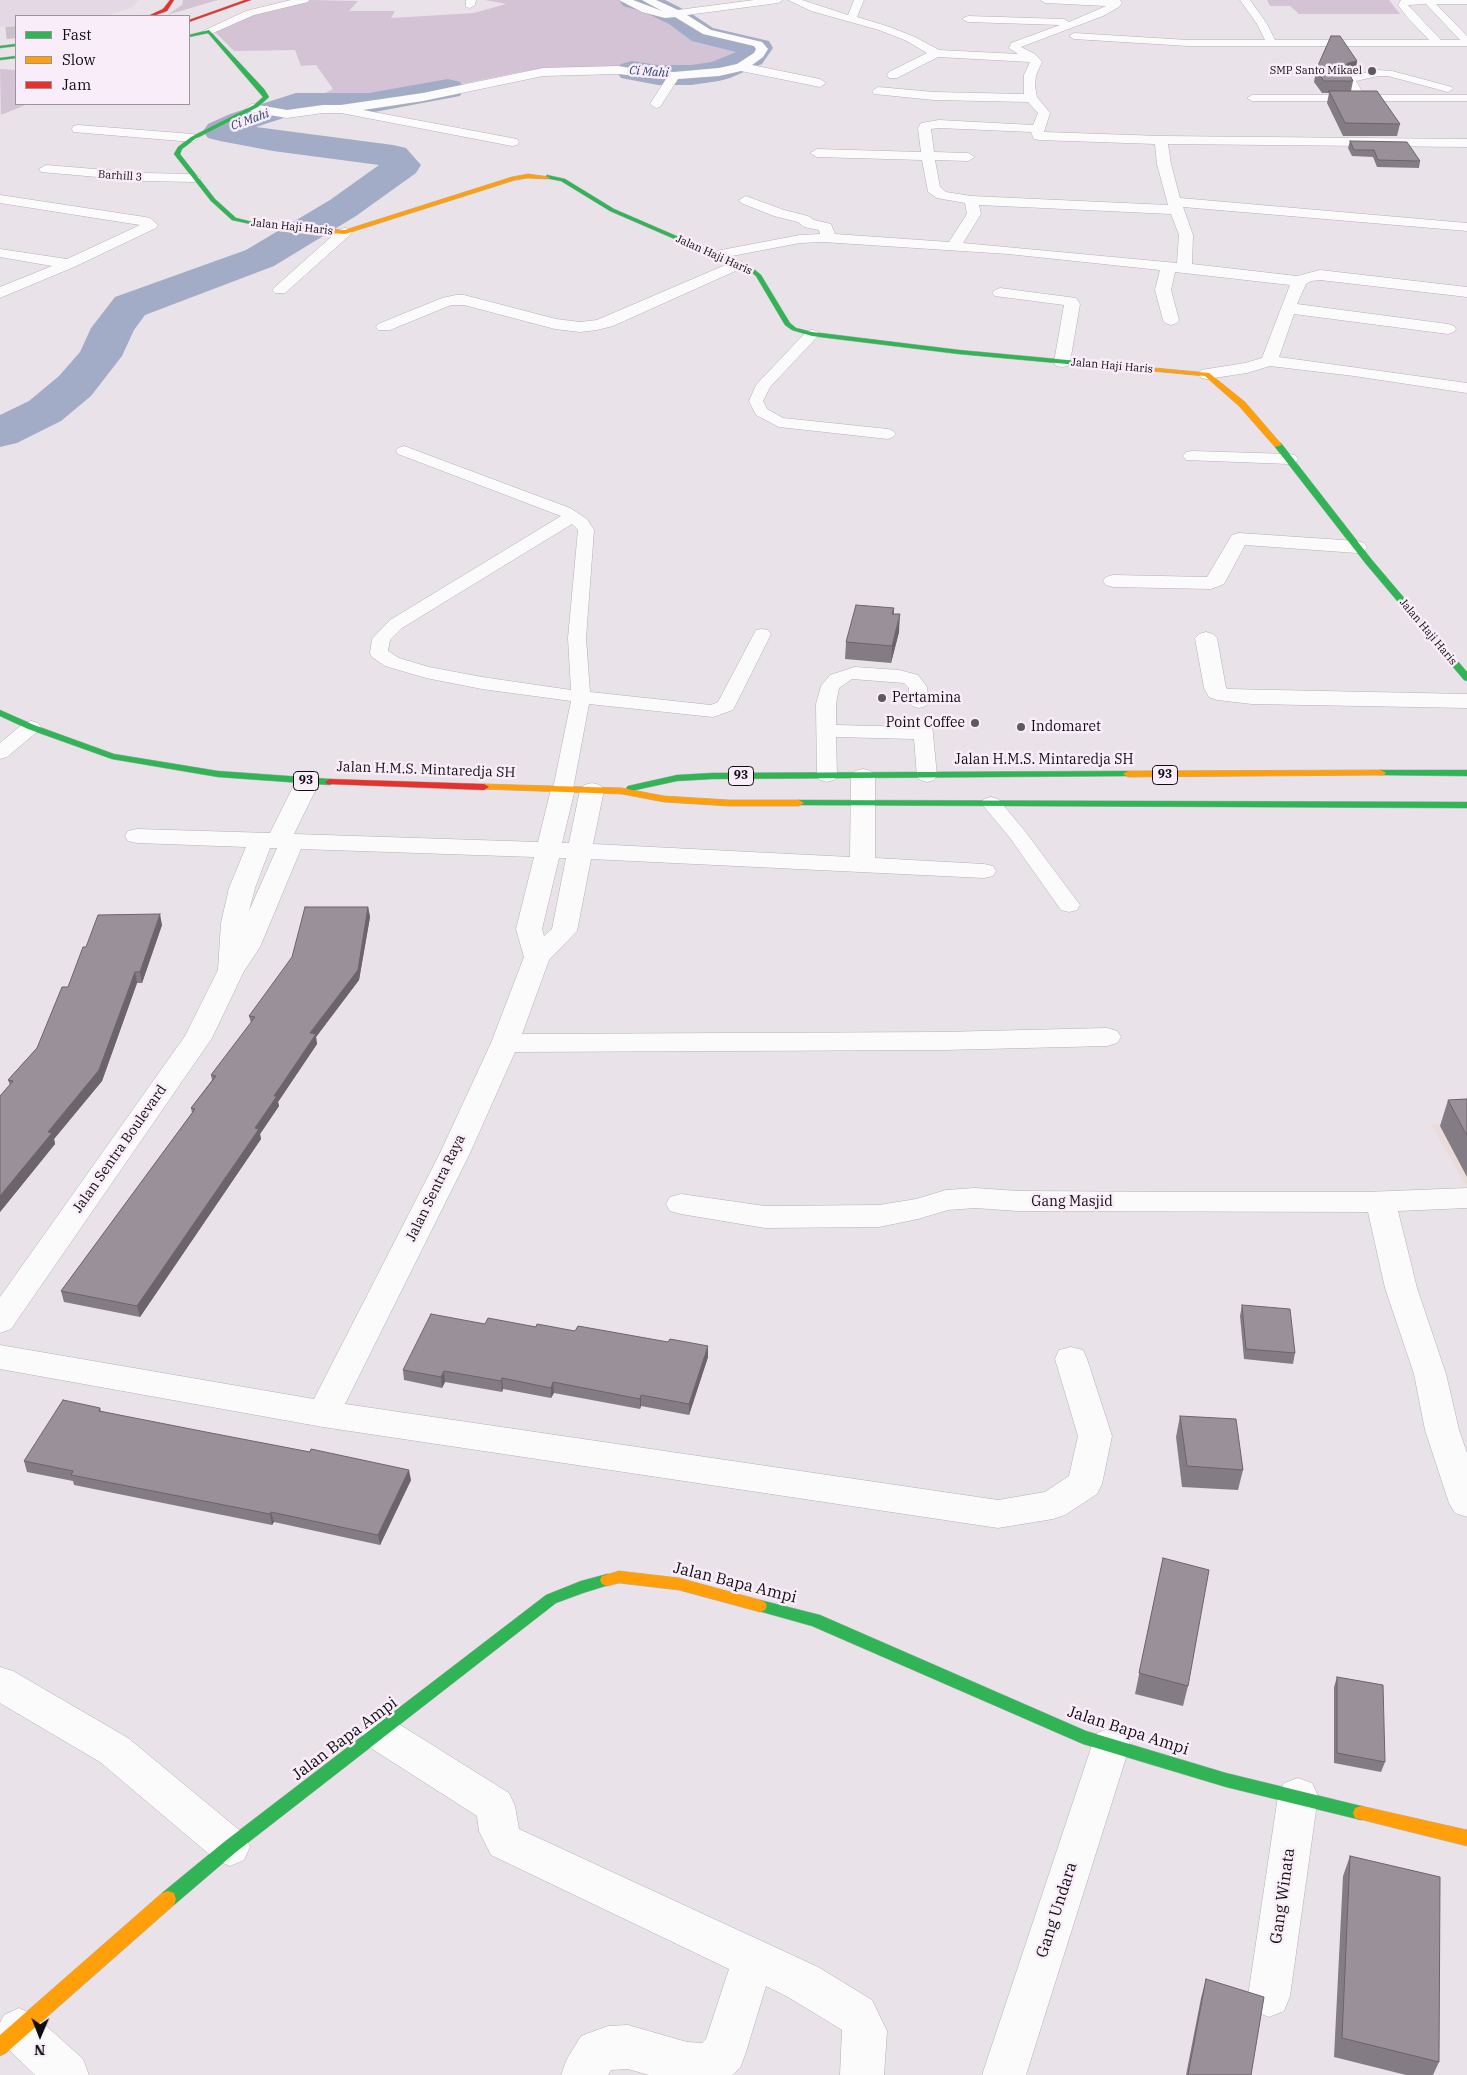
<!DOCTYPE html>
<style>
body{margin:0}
#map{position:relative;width:1467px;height:2075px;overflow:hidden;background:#e9e3e9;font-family:"IBM Plex Serif",serif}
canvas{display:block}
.legend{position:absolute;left:15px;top:15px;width:175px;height:90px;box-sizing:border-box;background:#f9edf9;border:1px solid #9c949d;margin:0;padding:6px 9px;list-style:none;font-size:15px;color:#110e12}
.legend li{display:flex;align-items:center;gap:10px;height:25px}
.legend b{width:25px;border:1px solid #9c949d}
.north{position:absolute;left:15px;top:2010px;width:50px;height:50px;-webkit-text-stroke:4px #f9edf9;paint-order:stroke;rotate:181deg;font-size:14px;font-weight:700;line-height:20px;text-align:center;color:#110e12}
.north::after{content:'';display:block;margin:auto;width:18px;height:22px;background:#110e12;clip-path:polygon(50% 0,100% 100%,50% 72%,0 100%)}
</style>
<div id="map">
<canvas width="1467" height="2075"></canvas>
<ul class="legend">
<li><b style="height:6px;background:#30b455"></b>Fast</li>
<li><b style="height:6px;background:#ff9f0a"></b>Slow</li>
<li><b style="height:6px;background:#e5322d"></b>Jam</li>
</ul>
<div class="north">N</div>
</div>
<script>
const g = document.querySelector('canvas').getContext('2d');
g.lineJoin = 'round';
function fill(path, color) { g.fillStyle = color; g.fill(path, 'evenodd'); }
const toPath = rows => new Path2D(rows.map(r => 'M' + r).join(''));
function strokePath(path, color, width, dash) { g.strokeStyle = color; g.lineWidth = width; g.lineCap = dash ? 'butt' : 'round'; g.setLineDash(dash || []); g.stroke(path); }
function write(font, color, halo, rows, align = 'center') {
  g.font = font + ' "IBM Plex Serif",serif'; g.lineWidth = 5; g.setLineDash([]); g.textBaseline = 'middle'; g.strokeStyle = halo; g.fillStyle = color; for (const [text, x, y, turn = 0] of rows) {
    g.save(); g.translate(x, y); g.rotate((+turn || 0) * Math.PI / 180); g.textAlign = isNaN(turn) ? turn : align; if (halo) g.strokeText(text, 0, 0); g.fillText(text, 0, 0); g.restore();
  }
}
fill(toPath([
 [0,0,139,0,133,7,109,15,16,16,16,25,0,27]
]), '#e4d8e5');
fill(toPath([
 [1467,1122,1467,1188,1431,1124]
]), '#ecdbdb');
fill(toPath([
 [183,0,218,0,167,15,182,5],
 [309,0,358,1,349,11,395,11,391,18,474,13,506,4,485,0,628,0,671,18,694,33,717,42,750,49,745,56,723,67,700,71,672,72,620,67,555,68,520,72,399,97,332,102,313,99,333,89,316,65,301,66,295,50,234,51,214,31,233,20],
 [1267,0,1389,0,1400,14,1299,14,1290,6,1270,6],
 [0,69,16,70,16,81,14,82,16,83,16,104,28,104,1,115]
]), '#d4c3d5');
fill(toPath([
 [619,0,665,0,689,12,713,28,769,41,773,48,762,64,730,78,719,81,691,85,658,85,621,78,616,71,621,64,632,61,658,65,691,65,712,62,736,52,692,41,669,24,644,12,623,6,619,0],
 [448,79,460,82,464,89,460,96,369,113,299,113,256,127,393,145,406,148,421,165,416,173,356,216,274,266,145,315,134,330,122,356,91,396,61,421,17,443,0,447,0,415,29,401,59,376,80,352,91,328,115,297,246,250,330,200,379,165,273,151,220,141,208,138,203,131,208,124,230,114,296,93,369,93,448,79]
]), '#a2acc7');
strokePath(toPath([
 [6,33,16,32]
]), '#c9c3c9', 12, [12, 6]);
const lane = toPath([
 [1240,0,1250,0,1267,24,1275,40,1429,40,1407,17,1398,5,1401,0,1467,0,1467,4,1436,4,1467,36,1467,46,1188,46,1074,39,1069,36,1074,33,1188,40,1265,40,1257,24,1240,0],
 [1426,4,1460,40,1441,40,1408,5,1426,4],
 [1378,70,1392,71,1452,87,1453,89,1448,92,1388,76,1378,76,1356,81,1364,95,1467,95,1467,101,1252,101,1247,98,1252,95,1354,95,1345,79,1346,77,1378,70],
 [812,330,817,331,819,334,817,337,770,387,763,401,767,409,783,418,888,429,893,431,896,434,893,437,888,439,779,427,756,415,749,401,756,385,807,331,812,330],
 [404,446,570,508,587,519,594,530,586,638,590,692,711,705,718,702,756,630,762,629,768,630,771,634,733,710,713,717,589,704,573,789,570,793,563,795,556,793,553,789,571,701,482,689,426,678,385,666,372,657,370,653,372,639,390,620,561,516,398,454,396,451,398,448,404,446],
 [572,524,578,530,568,638,571,690,482,677,429,667,399,658,388,651,390,640,402,628,572,524],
 [855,667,899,670,918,675,927,687,929,702,926,706,919,708,912,706,909,702,909,688,904,683,852,679,839,688,836,704,836,725,913,727,915,720,922,718,929,720,932,724,937,776,934,780,927,782,920,780,917,776,914,739,836,737,837,776,834,780,827,782,820,780,817,776,816,704,821,686,830,675,855,667],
 [31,721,38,723,41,727,38,731,7,757,0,759,0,743,24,723,31,721],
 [991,797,998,799,1024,830,1080,905,1077,910,1069,912,1061,910,1010,838,981,803,984,799,991,797]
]);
const street = toPath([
 [291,0,309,0,308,2,254,15,213,33,205,33,203,31,246,11,291,0],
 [466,0,476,0,475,5,470,8,466,7,466,0],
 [619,0,633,0,662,11,642,0,656,0,678,10,754,0,783,0,778,3,687,15,711,30,762,42,768,49,763,57,752,65,820,79,826,83,820,87,741,71,719,76,678,79,660,107,656,108,650,104,666,79,618,74,543,76,423,101,363,110,517,139,519,142,517,145,512,146,341,113,323,113,287,118,252,112,246,108,252,104,287,110,323,105,341,105,423,93,543,68,618,66,649,71,674,72,719,68,737,64,754,53,756,49,754,46,703,34,675,17,665,18,642,12,619,0],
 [788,0,802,0,848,15,854,0,864,0,857,17,887,26,915,37,939,50,1018,54,1009,48,1011,43,1060,25,968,22,962,19,968,16,1064,19,1069,22,1106,6,1045,3,1040,0,1120,0,1122,3,1119,7,1103,16,1021,47,1035,54,1042,62,1036,75,1035,86,1037,97,1050,113,1044,132,1161,136,1467,139,1467,147,1168,144,1171,164,1180,198,1467,223,1467,231,1183,207,1193,235,1192,264,1297,276,1320,270,1467,287,1467,297,1320,280,1311,281,1306,284,1297,304,1448,324,1454,326,1456,329,1454,332,1448,334,1294,314,1279,357,1467,383,1467,393,1354,376,1270,366,1247,373,1207,379,1201,378,1199,374,1201,370,1245,363,1262,358,1290,285,1175,272,1171,290,1179,320,1177,323,1171,325,1165,323,1163,320,1155,290,1160,270,1008,254,823,242,800,243,716,259,711,258,709,255,711,252,716,251,800,235,820,234,819,230,804,227,798,222,774,216,741,203,739,200,746,196,784,210,808,216,814,220,831,224,835,234,949,242,967,214,965,203,937,198,928,192,922,160,817,157,810,153,817,149,921,152,918,128,921,123,939,120,1033,125,1038,113,1028,102,934,100,874,94,872,91,878,87,934,92,1024,94,1024,75,1030,62,938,57,897,78,889,78,887,75,889,72,927,53,907,41,879,30,811,11,788,0],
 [939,128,1031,132,1034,139,1039,140,1155,144,1157,164,1168,205,971,196,946,192,940,187,935,160,968,161,975,157,968,153,934,152,931,129,939,128],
 [979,205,1171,214,1179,235,1177,263,963,243,981,214,979,205],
 [78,125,193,134,199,138,193,142,73,132,72,129,73,126,78,125],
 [46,165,143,173,194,174,201,178,194,182,143,181,41,172,39,169,46,165],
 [0,195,145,217,150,218,158,225,156,228,74,267,0,298,0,287,52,266,0,257,0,249,67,259,140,225,0,203,0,195],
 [345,228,350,229,352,232,350,235,285,293,275,293,272,290,275,287,340,229,345,228],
 [737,260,742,262,745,265,742,268,613,326,597,330,580,332,555,329,464,305,451,305,390,330,378,330,376,327,378,324,442,298,456,295,464,295,556,319,580,322,597,320,737,260],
 [1000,288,1076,298,1080,304,1070,362,1068,366,1062,367,1056,366,1054,362,1064,305,995,296,992,293,995,290,1000,288],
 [1192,451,1289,454,1295,455,1298,459,1295,463,1289,464,1186,460,1183,456,1186,452,1192,451],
 [1239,533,1357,541,1364,543,1367,547,1364,551,1357,553,1245,545,1224,584,1211,589,1113,587,1106,585,1103,581,1106,577,1113,575,1207,577,1232,535,1239,533],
 [1206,632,1213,634,1217,638,1226,688,1228,689,1467,694,1467,708,1252,704,1217,700,1209,697,1204,688,1195,638,1199,634,1206,632],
 [863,769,871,771,875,776,875,858,984,864,993,866,996,871,993,876,984,878,591,859,577,931,549,960,522,1034,943,1032,1107,1028,1117,1031,1121,1037,1117,1043,1107,1046,943,1050,515,1052,470,1153,345,1404,998,1500,1045,1492,1069,1476,1078,1436,1055,1359,1059,1350,1071,1347,1083,1350,1087,1359,1112,1436,1102,1484,1097,1494,1065,1515,1053,1519,998,1528,323,1427,0,1369,0,1345,314,1399,440,1153,491,1043,524,957,516,929,534,857,301,849,260,947,244,971,212,1038,11,1329,0,1333,0,1297,185,1036,218,970,221,923,229,888,246,847,137,843,128,841,125,836,128,831,137,829,270,833,296,781,300,776,308,774,316,776,320,781,294,834,538,842,551,789,555,784,563,782,571,784,575,789,562,843,569,843,580,790,584,785,592,783,600,785,604,790,593,844,850,857,851,776,855,771,863,769],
 [270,848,277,848,249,911,255,888,270,848],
 [559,858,566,858,552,929,544,936,542,929,559,858],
 [975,1188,1018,1191,1188,1192,1366,1192,1467,1188,1467,1208,1398,1211,1417,1288,1446,1374,1459,1430,1467,1453,1467,1517,1455,1513,1449,1503,1425,1430,1414,1374,1385,1288,1368,1212,1018,1211,975,1208,948,1210,918,1219,879,1227,765,1228,681,1214,670,1211,666,1204,670,1197,681,1194,765,1206,879,1205,916,1199,946,1190,975,1188],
 [0,1667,13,1671,128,1738,244,1834,250,1847,244,1860,230,1866,216,1860,100,1762,0,1703,0,1667],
 [380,1716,394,1721,509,1793,515,1806,519,1829,818,1967,872,2000,887,2031,884,2075,840,2075,842,2030,788,1997,766,1986,746,2052,740,2068,732,2075,649,2075,628,2069,611,2070,608,2075,561,2075,567,2059,581,2036,608,2026,628,2025,687,2042,702,2043,706,2039,729,1969,491,1855,479,1831,477,1816,366,1745,361,1733,366,1721,380,1716],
 [1111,1728,1125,1733,1130,1745,1026,2075,982,2075,1092,1745,1097,1733,1111,1728],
 [1298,1778,1312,1783,1318,1796,1290,1996,1284,2011,1269,2017,1254,2011,1248,1996,1278,1796,1284,1783,1298,1778],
 [19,2008,34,2015,83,2059,89,2075,35,2075,4,2045,0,2037,0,2023,4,2015,19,2008]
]);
const fast = toPath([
 [209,30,264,89,269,97,258,107,195,139,182,149,180,154,215,199,236,218,269,226,269,228,232,220,211,201,174,154,178,147,191,137,254,105,263,97,208,33,189,37,189,35,209,30],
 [16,44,16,46,0,48,0,46,16,44],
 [16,56,16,58,0,60,0,58,16,56],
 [547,175,565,179,614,209,755,270,761,275,790,323,796,328,812,332,959,350,1089,362,1092,364,1089,366,959,354,812,336,792,330,785,325,756,276,751,272,610,211,561,181,545,178,547,175],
 [1275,443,1281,443,1372,560,1467,672,1467,681,1464,680,1366,564,1275,447,1275,443],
 [0,710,34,725,114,754,218,771,330,779,335,782,330,785,218,777,112,759,28,729,0,716,0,710],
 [1381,770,1467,770,1467,776,1378,775,1376,773,1381,770],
 [1128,771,1131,772,1131,776,712,779,677,781,631,791,626,788,628,786,677,775,712,773,1128,771],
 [799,800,1467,802,1467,808,796,805,794,803,796,801,799,800],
 [607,1574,612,1576,614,1580,612,1584,583,1593,556,1603,236,1852,174,1905,168,1907,162,1905,160,1899,162,1893,224,1842,546,1595,581,1581,607,1574],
 [760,1600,820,1615,1086,1731,1226,1773,1361,1806,1367,1808,1369,1813,1367,1818,1361,1820,1226,1787,1083,1744,812,1626,755,1610,753,1606,755,1602,760,1600]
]);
const slow = toPath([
 [528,174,550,177,547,179,528,178,515,180,345,234,267,229,264,227,267,225,345,230,512,177,528,174],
 [1089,362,1209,373,1245,402,1282,445,1275,447,1239,406,1205,376,1087,365,1086,364,1089,362],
 [1381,770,1386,773,1384,775,1128,777,1123,774,1128,771,1381,770],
 [484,784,622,788,664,796,729,800,799,800,804,803,799,806,729,806,664,802,622,794,481,789,479,787,484,784],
 [619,1571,679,1578,760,1600,765,1602,767,1606,765,1610,760,1612,679,1590,619,1583,607,1586,602,1584,600,1580,602,1576,619,1571],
 [1361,1806,1467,1830,1467,1846,1355,1818,1353,1813,1355,1808,1361,1806],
 [168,1891,174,1893,176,1899,174,1905,6,2053,0,2056,0,2035,162,1893,168,1891]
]);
const jam = toPath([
 [170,0,174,0,167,11,153,16,148,16,163,9,170,0],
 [245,0,251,0,189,22,189,20,245,0],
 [330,779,484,784,489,787,484,790,327,784,325,782,330,779]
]);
strokePath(lane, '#b4b0b4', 1);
strokePath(street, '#b4b0b4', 1);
strokePath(fast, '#b4b0b4', 1);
strokePath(slow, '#b4b0b4', 1);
strokePath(jam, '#b4b0b4', 1);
fill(lane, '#fcfbfc');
fill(street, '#fcfbfc');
fill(fast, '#30b455');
fill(slow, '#ff9f0a');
fill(jam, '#e5322d');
fill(toPath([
 [1357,61,1355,73,1349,74,1353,81,1351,91,1400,124,1397,136,1343,136,1327,103,1329,93,1322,93,1314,82,1316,70],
 [1350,141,1420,161,1419,168,1377,167,1373,157,1352,156,1348,148],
 [894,608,894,614,899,632,891,663,845,659,846,642],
 [368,907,370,917,359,980,316,1037,317,1044,278,1102,279,1106,260,1134,261,1139,140,1317,64,1302,61,1291,192,1113,191,1108,212,1080,211,1075,251,1023,249,1016],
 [162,925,142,983,137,983,102,1081,54,1139,55,1144,0,1212,0,1096,10,1085,8,1080,37,1048,68,987,86,947],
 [1467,1099,1467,1177,1440,1126,1448,1100],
 [1242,1305,1295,1353,1293,1364,1244,1359,1240,1316],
 [485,1324,536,1327,708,1357,689,1415,641,1406,640,1409,554,1393,551,1398,503,1389,502,1392,445,1382,442,1388,404,1380,403,1370],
 [100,1408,101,1411,411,1480,380,1545,274,1522,272,1525,74,1485,73,1481,27,1472,24,1461],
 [1180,1416,1243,1470,1238,1490,1182,1487,1176,1437],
 [1163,1558,1188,1686,1183,1706,1135,1694],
 [1337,1677,1385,1762,1381,1772,1334,1763,1334,1687],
 [1350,1856,1439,2062,1433,2075,1406,2075,1334,2057,1343,1876],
 [1206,1979,1251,2075,1186,2075,1201,1998]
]), '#847c84');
fill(toPath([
 [1357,61,1355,73,1346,75,1345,66,1348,63],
 [900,614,899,632,891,663,892,646],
 [368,907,370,917,359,980,316,1037,317,1044,278,1102,279,1106,260,1134,261,1139,140,1317,137,1306,255,1128,310,1033],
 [160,914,162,925,142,983,140,972],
 [135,972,137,983,102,1081,54,1139,55,1144,0,1212,0,1196,48,1132],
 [708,1346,708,1357,689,1415,689,1404],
 [444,1371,445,1382,442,1388,441,1377],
 [502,1378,503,1389,502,1392,501,1381],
 [553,1382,554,1393,551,1398,551,1388],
 [641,1395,641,1406,640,1409,640,1399],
 [409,1470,411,1480,380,1545,378,1535],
 [271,1512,274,1522,272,1525,270,1514]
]), '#6b656b');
const building = toPath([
 [1331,36,1340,36,1357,61,1348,63,1345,66,1353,81,1324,81,1316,70,1331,36],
 [1329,91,1377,91,1400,124,1345,123,1329,91],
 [1350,141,1407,142,1420,161,1378,160,1374,150,1354,150,1350,141],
 [856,605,894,608,892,614,900,614,892,646,846,642,856,605],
 [305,907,368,907,358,970,310,1033,316,1034,274,1096,277,1096,255,1128,259,1129,137,1306,61,1291,195,1109,191,1108,216,1076,211,1075,255,1017,249,1016,292,957,305,907],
 [160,914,140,972,135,972,99,1070,48,1132,52,1133,0,1196,0,1096,13,1081,8,1080,37,1048,62,987,68,987,83,947,86,947,98,915,160,914],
 [1467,1099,1467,1136,1448,1100,1467,1099],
 [1242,1305,1290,1309,1295,1353,1246,1349,1242,1305],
 [431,1314,485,1324,488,1318,536,1327,537,1324,575,1331,578,1326,668,1342,670,1339,708,1346,689,1404,641,1395,640,1399,553,1382,551,1388,502,1378,501,1381,444,1371,441,1377,403,1370,431,1314],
 [63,1400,100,1408,99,1411,211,1433,310,1452,311,1449,409,1470,378,1535,271,1512,270,1514,71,1475,73,1471,24,1461,63,1400],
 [1180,1416,1236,1419,1243,1470,1187,1466,1180,1416],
 [1163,1558,1209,1570,1188,1686,1139,1673,1163,1558],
 [1337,1677,1383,1685,1385,1762,1337,1753,1337,1677],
 [1350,1856,1440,1877,1439,2062,1342,2038,1350,1856],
 [1206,1979,1264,1997,1251,2075,1188,2075,1206,1979]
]);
fill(building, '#999099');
strokePath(building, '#6b656b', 1);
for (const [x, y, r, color] of [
 [1372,71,5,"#5d595d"],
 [882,698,5,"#5d595d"],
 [975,723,5,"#5d595d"],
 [1021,727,5,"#5d595d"]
]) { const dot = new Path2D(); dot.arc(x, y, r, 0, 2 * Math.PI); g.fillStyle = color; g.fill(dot); strokePath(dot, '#f9edf9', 2); }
write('11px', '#110e12', '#f9edf9', [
 ["SMP Santo Mikael",1362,71]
], 'right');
write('11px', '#110e12', '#f9edf9', [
 ["Barhill 3",120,176,4],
 ["Jalan Haji Haris",292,227,6],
 ["Jalan Haji Haris",714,255,24],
 ["Jalan Haji Haris",1112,366,5],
 ["Jalan Haji Haris",1428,632,50]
]);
write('italic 12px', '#2d4273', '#f9edf9', [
 ["Ci Mahi",649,72,4],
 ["Ci Mahi",250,120,-20]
]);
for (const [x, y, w] of [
 [1165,775,25],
 [741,776,25],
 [306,781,25]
]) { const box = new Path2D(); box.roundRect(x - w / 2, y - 9.5, w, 19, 4); g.fillStyle = '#f9edf9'; g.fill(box); strokePath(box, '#110e12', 1); }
write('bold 12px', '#110e12', null, [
 ["93",1165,775],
 ["93",741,776],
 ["93",306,781]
]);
write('14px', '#110e12', '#f9edf9', [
 ["Pertamina",892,698],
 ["Point Coffee",965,723,"right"],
 ["Indomaret",1031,727]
], 'left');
write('14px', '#110e12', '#f9edf9', [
 ["Jalan H.M.S. Mintaredja SH",1044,760],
 ["Jalan H.M.S. Mintaredja SH",426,770,2],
 ["Jalan Sentra Boulevard",120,1149,-55],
 ["Jalan Sentra Raya",436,1188,-64],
 ["Gang Masjid",1072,1202]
]);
write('16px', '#110e12', '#f9edf9', [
 ["Jalan Bapa Ampi",735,1583,14],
 ["Jalan Bapa Ampi",1128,1731,18],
 ["Jalan Bapa Ampi",345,1739,-37],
 ["Gang Winata",1283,1896,-82],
 ["Gang Undara",1057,1910,-72]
]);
</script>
